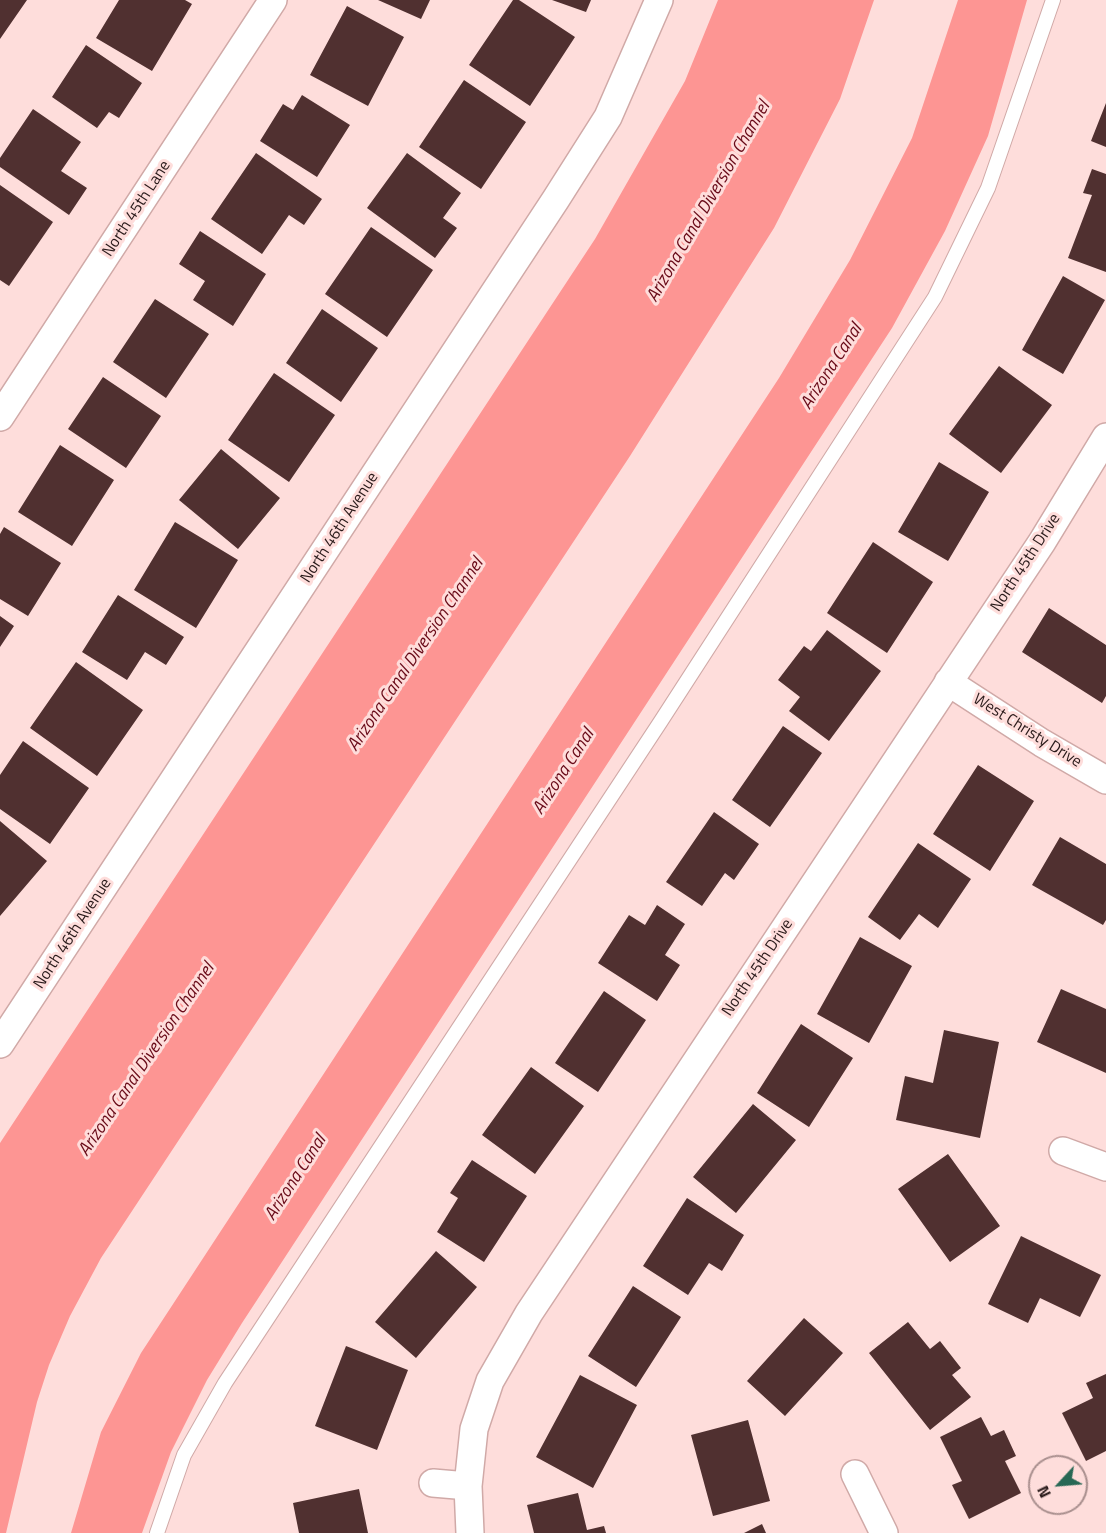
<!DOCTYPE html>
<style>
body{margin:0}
#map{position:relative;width:1106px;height:1533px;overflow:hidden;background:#fedddb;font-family:"Titillium Web",sans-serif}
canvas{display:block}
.north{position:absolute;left:1028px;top:1455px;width:60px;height:60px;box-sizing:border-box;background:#fedddb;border:2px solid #a98f8e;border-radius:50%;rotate:244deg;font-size:16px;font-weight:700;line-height:24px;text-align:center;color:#291a1a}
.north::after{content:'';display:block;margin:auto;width:21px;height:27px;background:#286855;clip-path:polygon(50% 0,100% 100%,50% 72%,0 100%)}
</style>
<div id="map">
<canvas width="1106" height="1533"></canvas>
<div class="north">N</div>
</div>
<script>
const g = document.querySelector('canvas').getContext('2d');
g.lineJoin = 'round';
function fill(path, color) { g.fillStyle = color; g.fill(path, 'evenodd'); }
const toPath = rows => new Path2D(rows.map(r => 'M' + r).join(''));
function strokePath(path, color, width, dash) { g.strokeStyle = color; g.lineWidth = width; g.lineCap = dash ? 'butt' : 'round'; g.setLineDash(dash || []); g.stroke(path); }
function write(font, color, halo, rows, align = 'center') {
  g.font = font + ' "Titillium Web",sans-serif'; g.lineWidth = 6; g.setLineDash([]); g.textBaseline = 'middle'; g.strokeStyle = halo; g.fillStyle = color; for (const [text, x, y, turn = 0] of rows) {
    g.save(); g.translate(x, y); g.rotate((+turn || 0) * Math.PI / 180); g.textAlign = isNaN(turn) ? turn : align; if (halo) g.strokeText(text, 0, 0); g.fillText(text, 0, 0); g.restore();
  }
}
fill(toPath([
 [718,0,874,0,840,99,774,228,630,456,101,1258,70,1316,49,1365,37,1402,6,1533,0,1533,0,1143,595,239,685,81],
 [958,0,1027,0,988,136,945,231,892,328,242,1323,207,1380,171,1452,142,1533,71,1533,101,1432,141,1353,779,378,850,260,912,138]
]), '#fd9593');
fill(toPath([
 [0,0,27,0,0,39],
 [119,0,185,0,192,4,152,71,96,38],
 [378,0,430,0,421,19],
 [513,0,519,0,575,37,530,106,469,65],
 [552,0,591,0,586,12],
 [347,6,404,37,368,106,310,75],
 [86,45,142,83,119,118,109,112,97,128,52,97],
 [464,80,526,122,481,189,419,147],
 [302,95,350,125,317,177,260,141,283,104,293,110],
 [1106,103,1106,147,1091,141],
 [33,109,81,142,61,171,87,188,69,215,0,167,0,158],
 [256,153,322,199,304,225,289,215,262,254,211,219],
 [407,153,461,193,443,218,457,228,435,258,367,208],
 [1092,169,1106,174,1106,272,1068,258,1092,195,1083,193],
 [0,185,53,222,9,286,0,280],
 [371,227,433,270,387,337,325,294],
 [200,231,266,274,233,326,193,300,205,281,179,264],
 [1063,276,1105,300,1063,374,1022,350],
 [155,299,209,334,166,398,113,362],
 [322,309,378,348,341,402,286,363],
 [999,366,1052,405,1001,473,949,434],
 [274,373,335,415,289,482,228,440],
 [103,377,161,416,126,468,68,429],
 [60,445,114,480,72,546,18,512],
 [221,449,280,498,238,549,179,500],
 [939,462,989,492,948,561,898,532],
 [175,522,238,560,196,628,134,590],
 [4,527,61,563,28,616,0,599,0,534],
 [873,542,933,582,887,653,827,613],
 [118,595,184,637,166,665,145,652,127,680,82,652],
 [1049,608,1106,645,1106,696,1102,703,1022,652],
 [0,616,14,626,0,647],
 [827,630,881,671,829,741,789,711,800,697,778,680,804,646,811,651],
 [76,662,143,710,97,776,30,728],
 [783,726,822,753,770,827,732,800],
 [23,741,89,788,50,844,0,809,0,775],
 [978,765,1034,801,990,871,933,834],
 [714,812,759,844,734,880,725,873,702,906,666,882],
 [0,821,47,861,0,916],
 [1060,837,1106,864,1106,920,1103,925,1032,885],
 [918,843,971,879,938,928,919,914,900,940,868,917],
 [657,905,685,924,665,955,680,965,657,1001,598,963,629,915,645,925],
 [860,937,912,966,869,1043,817,1014],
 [1061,989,1106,1009,1106,1073,1037,1042],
 [604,991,646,1020,598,1092,555,1063],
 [801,1024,853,1058,809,1127,757,1093],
 [944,1030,999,1042,980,1138,896,1120,905,1076,933,1083],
 [531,1067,584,1106,535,1174,482,1135],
 [753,1104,796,1140,736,1213,693,1177],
 [948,1154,1000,1226,950,1262,898,1189],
 [472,1160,527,1196,484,1262,437,1232,458,1198,450,1193],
 [687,1198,744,1235,722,1271,709,1263,688,1295,643,1266],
 [1021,1236,1101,1275,1080,1317,1040,1298,1028,1323,988,1304],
 [436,1251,477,1287,416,1358,375,1322],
 [633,1286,681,1317,636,1387,588,1356],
 [804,1318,843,1353,785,1416,747,1381],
 [908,1322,930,1349,940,1341,961,1368,952,1375,971,1397,930,1430,869,1353],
 [346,1346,408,1370,377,1450,315,1426],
 [1106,1374,1106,1451,1086,1461,1062,1413,1093,1398,1086,1383],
 [580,1375,637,1405,593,1488,536,1457],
 [981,1417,991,1436,1004,1430,1016,1456,1005,1461,1021,1493,969,1519,952,1485,962,1481,940,1437],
 [748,1420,770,1501,713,1516,691,1435],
 [359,1489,368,1533,299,1533,293,1503],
 [578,1493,587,1530,604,1526,606,1533,534,1533,527,1505],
 [762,1524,766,1533,744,1533]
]), '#503030');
const service = toPath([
 [157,1533,184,1455,225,1383,661,721,935,297,988,188,1053,0]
]);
const minor = toPath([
 [0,417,273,0],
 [948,682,1042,743,1106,780],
 [0,1044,556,199,608,117,659,0],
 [1063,1151,1106,1167],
 [855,1474,884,1533],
 [433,1483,468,1486],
 [470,1533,468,1486,474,1429,490,1381,529,1313,1042,542,1106,437]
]);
strokePath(service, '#d0a9a7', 16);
strokePath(minor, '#d0a9a7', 30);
strokePath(service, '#fff', 14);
strokePath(minor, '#fff', 27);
write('16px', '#291a1a', '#fedddb', [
 ["North 45th Lane",137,209,-57],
 ["North 46th Avenue",340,528,-57],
 ["North 45th Drive",1026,563,-57],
 ["West Christy Drive",1027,731,32],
 ["North 46th Avenue",73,934,-57],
 ["North 45th Drive",758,968,-56]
]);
write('italic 18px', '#680917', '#fedddb', [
 ["Arizona Canal Diversion Channel",709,202,-60],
 ["Arizona Canal",832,367,-57],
 ["Arizona Canal Diversion Channel",416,655,-56],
 ["Arizona Canal",564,772,-57],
 ["Arizona Canal Diversion Channel",147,1060,-56],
 ["Arizona Canal",296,1178,-57]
]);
</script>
